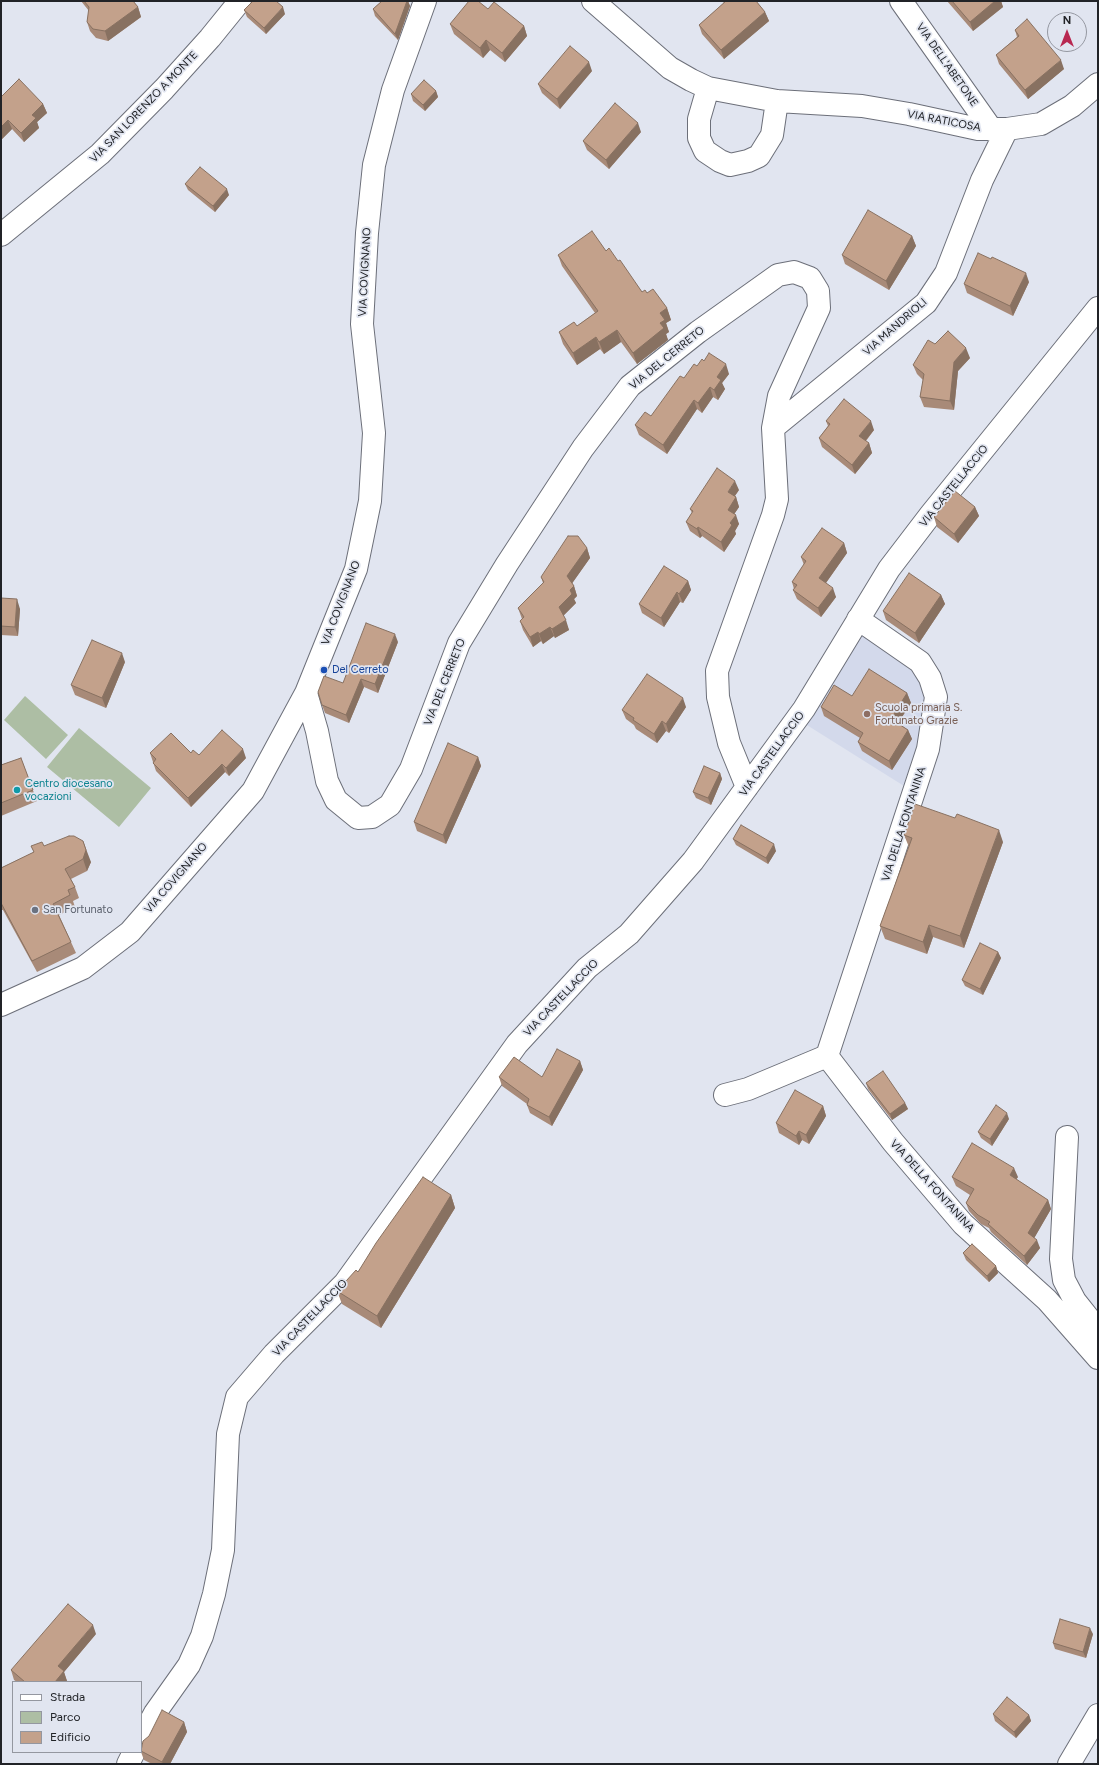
<!DOCTYPE html>
<style>
body{margin:0}
#map{position:relative;width:1099px;height:1765px;overflow:hidden;background:#e1e5f0;font-family:Figtree,sans-serif}
canvas{display:block}
.frame{position:absolute;inset:0;border:2px solid #212327;pointer-events:none}
.legend{position:absolute;left:12px;top:1681px;width:130px;height:72px;box-sizing:border-box;background:#e1e5f0;border:1px solid #9497a0;margin:0;padding:5px 7px;list-style:none;font-size:12px;color:#212327}
.legend li{display:flex;align-items:center;gap:8px;height:20px}
.legend b{width:20px;border:1px solid #9497a0}
.north{position:absolute;left:1047px;top:12px;width:40px;height:40px;box-sizing:border-box;background:#e1e5f0;border:1px solid #9497a0;border-radius:50%;rotate:0deg;font-size:11px;font-weight:700;line-height:16px;text-align:center;color:#212327}
.north::after{content:'';display:block;margin:auto;width:14px;height:18px;background:#b82851;clip-path:polygon(50% 0,100% 100%,50% 72%,0 100%)}
</style>
<div id="map">
<canvas width="1099" height="1765"></canvas>
<div class="frame"></div>
<ul class="legend">
<li><b style="height:5px;background:#fff"></b>Strada</li>
<li><b style="height:11px;background:#adbea4"></b>Parco</li>
<li><b style="height:11px;background:#c3a18b"></b>Edificio</li>
</ul>
<div class="north">N</div>
</div>
<script>
const g = document.querySelector('canvas').getContext('2d');
g.lineJoin = 'round';
function fill(path, color) { g.fillStyle = color; g.fill(path, 'evenodd'); }
const toPath = rows => new Path2D(rows.map(r => 'M' + r).join(''));
function strokePath(path, color, width, dash) { g.strokeStyle = color; g.lineWidth = width; g.lineCap = dash ? 'butt' : 'round'; g.setLineDash(dash || []); g.stroke(path); }
function write(font, color, halo, rows, align = 'center') {
  g.font = font + ' Figtree,sans-serif'; g.lineWidth = 3.5; g.setLineDash([]); g.textBaseline = 'middle'; g.strokeStyle = halo; g.fillStyle = color; for (const [text, x, y, turn = 0] of rows) {
    g.save(); g.translate(x, y); g.rotate((+turn || 0) * Math.PI / 180); g.textAlign = isNaN(turn) ? turn : align; if (halo) g.strokeText(text, 0, 0); g.fillText(text, 0, 0); g.restore();
  }
}
fill(toPath([
 [862,628,913,663,929,706,920,742,904,786,802,722]
]), '#d3d9eb');
fill(toPath([
 [25,696,68,735,46,759,4,720],
 [79,728,151,788,119,827,47,767]
]), '#adbea4');
const minor = toPath([
 [593,1,670,68,691,80,708,88,777,101,862,106,909,114,978,129,1007,129,1041,124,1072,106,1098,84],
 [901,1,992,130],
 [708,88,699,119,699,138,705,151,720,161,730,165,748,161,759,156,772,135,777,101],
 [1,235,100,154,164,89,210,38,240,1],
 [773,428,926,303,946,273,982,180,1007,129],
 [306,693,317,731,327,781,336,800,358,818,372,817,390,805,411,769,459,643,507,564,583,448,630,386,698,332,778,275,794,272,810,278,818,291,819,308,779,396,773,428,777,499,773,515,717,671,718,697,729,743,747,787],
 [1,1005,83,968,130,932,253,791,306,693,356,569,370,501,374,433,362,324,367,233,374,165,393,90,425,1],
 [827,1056,893,1142,963,1224,1047,1300,1098,1358],
 [725,1095,748,1089,827,1056,928,749,936,697,930,678,920,662,858,619],
 [1067,1137,1061,1259,1064,1280,1075,1301,1098,1330],
 [141,1739,155,1713,189,1665,202,1636,214,1594,223,1550,228,1434,237,1397,274,1354,345,1283,517,1044,587,968,629,934,693,861,804,709,889,569,931,514,1098,308],
 [128,1764,134,1752],
 [1069,1764,1098,1715]
]);
strokePath(minor, '#6c6f79', 24);
strokePath(minor, '#fff', 22);
fill(toPath([
 [81,1,133,1,138,7,141,17,108,41,96,38,90,31,87,22,89,11],
 [382,1,408,1,410,6,398,40,375,16,373,9],
 [722,1,756,1,765,12,769,21,724,59,702,34,699,25,724,3],
 [947,1,1001,1,1003,7,973,31],
 [488,9,524,26,527,36,505,62,490,50,483,58,454,34,450,24],
 [244,10,285,14,266,34,247,17],
 [1015,30,1064,69,1028,99,999,64,996,55,1017,37],
 [592,71,560,109,542,93,538,84],
 [436,91,438,97,425,111,413,101,411,94],
 [1,97,43,104,47,113,37,122,39,128,24,142,12,129,1,140],
 [641,132,609,169,587,150,583,141],
 [185,184,229,195,215,212,188,190],
 [912,236,916,246,889,290,845,264,842,255],
 [606,251,618,261,642,292,647,293,667,308,671,320,666,323,669,332,666,334,668,340,637,364,621,342,604,354,600,349,577,365,563,344,559,332,577,326,595,313,562,266,558,255],
 [1029,282,1013,316,967,293,964,284],
 [935,344,970,358,958,371,954,410,924,407,920,397,923,380,917,374,913,365],
 [704,361,729,374,722,383,725,389,718,400,713,397,702,413,697,409,667,454,639,435,635,425,651,416,684,378,697,366],
 [826,421,874,430,866,441,869,443,872,453,855,474,822,447,819,438,828,426],
 [739,490,735,496,736,497,739,507,734,514,739,524,735,531,736,534,724,552,702,536,700,538,690,531,686,522,692,513,690,509],
 [975,507,979,516,958,543,937,527,934,517],
 [844,543,847,553,826,583,836,597,821,617,797,599,793,590,794,589,792,582,804,565,801,557],
 [587,548,590,558,572,583,574,586,577,596,574,599,576,603,563,616,569,630,555,638,554,636,543,644,541,641,533,647,523,630,520,621,522,619,518,608,543,583,541,577],
 [688,581,691,590,683,603,680,602,664,627,642,613,639,604],
 [941,595,945,604,919,643,886,620,883,611],
 [1,598,20,609,18,636,1,635],
 [398,642,378,693,364,687,349,723,325,713,322,705,343,683],
 [125,662,106,708,75,695,71,685],
 [907,693,911,703,898,723,908,730,912,739,892,770,862,751,858,742,860,738,824,716,821,707,852,696],
 [686,707,669,733,666,731,657,743,636,729,634,725,626,719,622,710],
 [150,753,191,753,199,755,246,758,229,776,225,772,191,807,156,771],
 [478,757,481,766,446,844,417,831,414,822],
 [21,758,37,801,1,816,1,765],
 [720,773,722,779,711,805,696,798,693,792],
 [904,835,1003,842,964,948,933,937,927,954,885,939,880,926,909,847],
 [733,839,776,851,768,864,736,845],
 [31,846,44,846,91,862,87,871,71,879,75,887,79,898,73,901,75,907,59,915,71,942,76,953,37,972,3,910,1,910,1,868,34,852],
 [998,952,1001,958,983,995,965,986,962,980],
 [580,1061,583,1070,552,1126,530,1113,527,1105,527,1104,502,1086,499,1077,542,1077],
 [866,1083,905,1103,908,1109,892,1120,868,1089],
 [823,1106,826,1116,809,1144,802,1140,799,1145,779,1133,776,1123],
 [1009,1119,992,1146,981,1138,978,1132],
 [952,1177,1018,1177,1016,1179,1048,1200,1051,1209,1034,1238,1040,1248,1027,1265,991,1232,989,1228,981,1224,969,1211,966,1203,970,1195,956,1186],
 [451,1195,455,1208,381,1328,342,1304,337,1291,358,1272],
 [963,1253,996,1266,998,1273,989,1282,966,1260],
 [96,1634,64,1672,67,1681,66,1682,17,1682,14,1680,11,1670],
 [1093,1634,1086,1658,1055,1649,1053,1643],
 [993,1714,1029,1715,1031,1721,1016,1738,995,1721],
 [184,1722,187,1732,170,1764,152,1764,144,1760,141,1752,141,1749]
]), '#a88a78');
fill(toPath([
 [407,1,408,1,410,6,398,40,395,34],
 [995,1,1001,1,1003,7,973,31,970,22],
 [138,7,141,17,108,41,105,31],
 [283,7,285,14,266,34,264,28],
 [765,12,769,21,724,59,721,50],
 [524,26,527,36,505,62,502,53],
 [486,40,490,50,483,58,480,48],
 [1061,60,1064,69,1028,99,1025,90],
 [589,62,592,71,560,109,557,99],
 [436,91,438,97,425,111,423,105],
 [43,104,47,113,37,122,39,128,24,142,21,133,32,115],
 [8,120,12,129,1,140,1,127],
 [638,123,641,132,609,169,606,160],
 [227,189,229,195,215,212,213,206],
 [912,236,916,246,889,290,886,281],
 [1026,273,1029,282,1013,316,1010,306],
 [667,308,671,320,666,323,669,332,666,334,668,340,637,364,633,353,660,323,660,313],
 [617,330,621,342,604,354,599,342],
 [596,337,600,349,577,365,573,353],
 [966,348,970,358,958,371,954,410,950,401,954,362],
 [726,364,729,374,722,383,725,389,718,400,714,390,717,377],
 [710,387,713,397,702,413,698,403],
 [694,400,697,409,667,454,663,445],
 [871,421,874,430,862,445,859,436],
 [869,443,872,453,855,474,852,465],
 [735,481,739,490,731,501,728,492],
 [736,497,739,507,731,519,728,510],
 [975,507,979,516,958,543,954,534],
 [736,515,739,524,735,531,736,534,724,552,721,542,730,523],
 [698,527,702,536,700,538,697,529],
 [844,543,847,553,823,587,819,578],
 [587,548,590,558,571,585,567,576],
 [688,581,691,590,683,603,679,594],
 [574,586,577,596,574,599,576,603,562,617,559,607,570,590],
 [833,588,836,597,821,617,818,608],
 [677,592,680,602,664,627,661,618],
 [941,595,945,604,919,643,915,633],
 [17,599,20,609,18,636,15,627],
 [566,620,569,630,555,638,552,629],
 [550,627,554,636,543,644,539,634],
 [538,632,541,641,533,647,530,637],
 [395,634,398,642,378,693,375,684],
 [122,653,125,662,106,708,102,698],
 [361,679,364,687,349,723,346,715],
 [907,693,911,703,895,728,891,719],
 [683,698,686,707,669,733,666,724],
 [662,721,666,731,657,743,654,734],
 [908,730,912,739,892,770,889,761],
 [243,749,246,758,229,776,226,768],
 [478,757,481,766,446,844,443,835],
 [222,764,225,772,191,807,188,798],
 [720,773,722,779,711,805,708,798],
 [999,830,1003,842,964,948,960,936],
 [83,841,91,862,87,871,83,859],
 [774,844,776,851,768,864,766,858],
 [929,925,933,937,927,954,923,942],
 [998,952,1001,958,983,995,980,989],
 [580,1061,583,1070,552,1126,549,1117],
 [905,1103,908,1109,892,1120,890,1114],
 [823,1106,826,1116,809,1144,806,1135],
 [1007,1113,1009,1119,992,1146,990,1139],
 [799,1131,802,1140,799,1145,796,1136],
 [1014,1168,1018,1177,1013,1184,1010,1175],
 [451,1195,455,1208,381,1328,377,1316],
 [1048,1200,1051,1209,1032,1242,1028,1233],
 [1037,1240,1040,1248,1027,1265,1024,1256],
 [996,1266,998,1273,989,1282,987,1276],
 [93,1625,96,1634,64,1672,67,1681,66,1682,55,1682,58,1666],
 [1090,1628,1093,1634,1086,1658,1083,1652],
 [1029,1715,1031,1721,1016,1738,1014,1732],
 [184,1722,187,1732,170,1764,163,1764,162,1762]
]), '#887161');
const building = toPath([
 [84,1,133,1,138,7,105,31,93,29,87,22,89,7,84,1],
 [253,1,276,1,283,7,264,28,244,10,253,1],
 [382,1,407,1,395,34,373,9,382,1],
 [469,1,478,1,488,9,494,2,524,26,502,53,486,40,480,48,450,24,469,1],
 [726,1,756,1,765,12,721,50,699,25,726,1],
 [952,1,995,1,970,22,952,1],
 [1027,19,1061,60,1025,90,996,55,1019,36,1015,30,1027,19],
 [570,46,589,62,557,99,538,84,570,46],
 [19,79,43,104,32,115,36,118,21,133,8,120,1,127,1,97,19,79],
 [424,80,436,91,423,105,411,94,424,80],
 [615,103,638,123,606,160,583,141,615,103],
 [200,167,227,189,213,206,185,184,200,167],
 [868,210,912,236,886,281,842,255,868,210],
 [592,231,606,251,609,248,618,261,620,260,642,292,645,290,647,293,653,289,667,308,660,313,665,320,660,323,664,328,633,353,617,330,599,342,596,337,573,353,559,332,574,322,577,326,598,311,558,255,592,231],
 [978,253,991,259,992,257,1026,273,1010,306,964,284,978,253],
 [948,331,966,348,954,362,950,401,920,397,924,374,913,365,928,340,935,344,948,331],
 [709,353,726,364,717,377,721,380,714,390,710,387,698,403,694,400,663,445,635,425,645,412,651,416,680,376,684,378,694,364,697,366,702,359,704,361,709,353],
 [844,399,871,421,859,436,869,443,852,465,819,438,830,424,826,421,844,399],
 [717,468,735,481,728,492,736,497,728,510,736,515,730,523,732,525,721,542,698,527,697,529,686,522,693,511,690,509,717,468],
 [955,491,975,507,954,534,934,517,955,491],
 [822,528,844,543,819,578,833,588,818,608,793,590,797,585,792,582,806,561,801,557,822,528],
 [568,536,578,536,587,548,567,576,574,586,570,590,572,594,559,607,566,620,552,629,550,627,539,634,538,632,530,637,520,621,524,617,518,608,544,582,541,577,568,536],
 [664,566,688,581,679,594,677,592,661,618,639,604,664,566],
 [909,573,941,595,915,633,883,611,909,573],
 [1,598,17,599,15,627,1,626,1,598],
 [366,623,395,634,375,684,361,679,346,715,322,705,318,692,324,676,343,683,366,623],
 [92,640,122,653,102,698,71,685,92,640],
 [869,669,907,693,891,719,908,730,889,761,858,742,863,733,821,707,834,685,852,696,869,669],
 [647,674,683,698,666,724,662,721,654,734,633,720,634,718,622,710,647,674],
 [222,730,243,749,226,768,222,764,188,798,153,763,156,759,150,753,171,733,191,753,193,750,199,755,222,730],
 [448,743,478,757,443,835,414,822,448,743],
 [21,758,33,790,1,803,1,765,21,758],
 [704,766,720,773,708,798,693,792,704,766],
 [915,804,955,818,957,814,999,830,960,936,929,925,923,942,880,926,912,838,904,835,915,804],
 [741,825,774,844,766,858,733,839,741,825],
 [69,836,74,836,83,841,86,850,83,859,65,869,75,887,68,890,70,895,53,904,71,942,32,961,1,903,1,868,34,852,31,846,42,842,44,846,69,836],
 [980,943,998,952,980,989,962,980,980,943],
 [557,1049,580,1061,549,1117,527,1105,529,1099,499,1077,514,1057,542,1077,557,1049],
 [883,1071,905,1103,890,1114,866,1083,883,1071],
 [795,1090,823,1106,806,1135,799,1131,796,1136,776,1123,795,1090],
 [996,1105,1007,1113,990,1139,978,1132,996,1105],
 [972,1143,1014,1168,1010,1175,1048,1200,1028,1233,1037,1240,1024,1256,988,1224,990,1222,978,1215,966,1203,974,1189,952,1177,972,1143],
 [423,1177,451,1195,377,1316,337,1291,356,1270,358,1272,376,1243,423,1177],
 [972,1244,996,1266,987,1276,963,1253,972,1244],
 [68,1604,93,1625,58,1666,64,1671,55,1682,25,1682,11,1670,68,1604],
 [1060,1619,1090,1628,1083,1652,1053,1643,1060,1619],
 [1007,1697,1029,1715,1014,1732,993,1714,1007,1697],
 [162,1710,184,1722,162,1762,141,1751,143,1741,149,1736,162,1710]
]);
fill(building, '#c3a18b');
strokePath(building, '#887161', 1);
for (const [x, y, r, color] of [
 [324,670,4,"#1a4fb4"],
 [867,714,4,"#8d6e63"],
 [17,790,4,"#0f9aa8"],
 [35,910,4,"#6b7280"]
]) { const dot = new Path2D(); dot.arc(x, y, r, 0, 2 * Math.PI); g.fillStyle = color; g.fill(dot); strokePath(dot, '#e1e5f0', 1.5); }
write('11px', '#212327', '#e1e5f0', [
 ["VIA DELL'ABETONE",947,65,55],
 ["VIA SAN LORENZO A MONTE",144,107,-46],
 ["VIA RATICOSA",944,121,11],
 ["VIA COVIGNANO",365,272,-87],
 ["VIA MANDRIOLI",895,327,-41],
 ["VIA DEL CERRETO",667,358,-39],
 ["VIA CASTELLACCIO",954,486,-51],
 ["VIA COVIGNANO",341,603,-69],
 ["VIA DEL CERRETO",445,682,-68],
 ["VIA CASTELLACCIO",772,754,-54],
 ["VIA DELLA FONTANINA",904,824,-72],
 ["VIA COVIGNANO",176,878,-49],
 ["VIA CASTELLACCIO",561,998,-46],
 ["VIA DELLA FONTANINA",932,1186,48],
 ["VIA CASTELLACCIO",310,1318,-46]
]);
write('11px', '#164399', '#e1e5f0', [
 ["Del Cerreto",332,670]
], 'left');
write('11px', '#785e54', '#e1e5f0', [
 ["Scuola primaria S.",875,708],
 ["Fortunato Grazie",875,721]
], 'left');
write('11px', '#0d838f', '#e1e5f0', [
 ["Centro diocesano",25,784],
 ["vocazioni",25,797]
], 'left');
write('11px', '#5b616d', '#e1e5f0', [
 ["San Fortunato",43,910]
], 'left');
</script>
